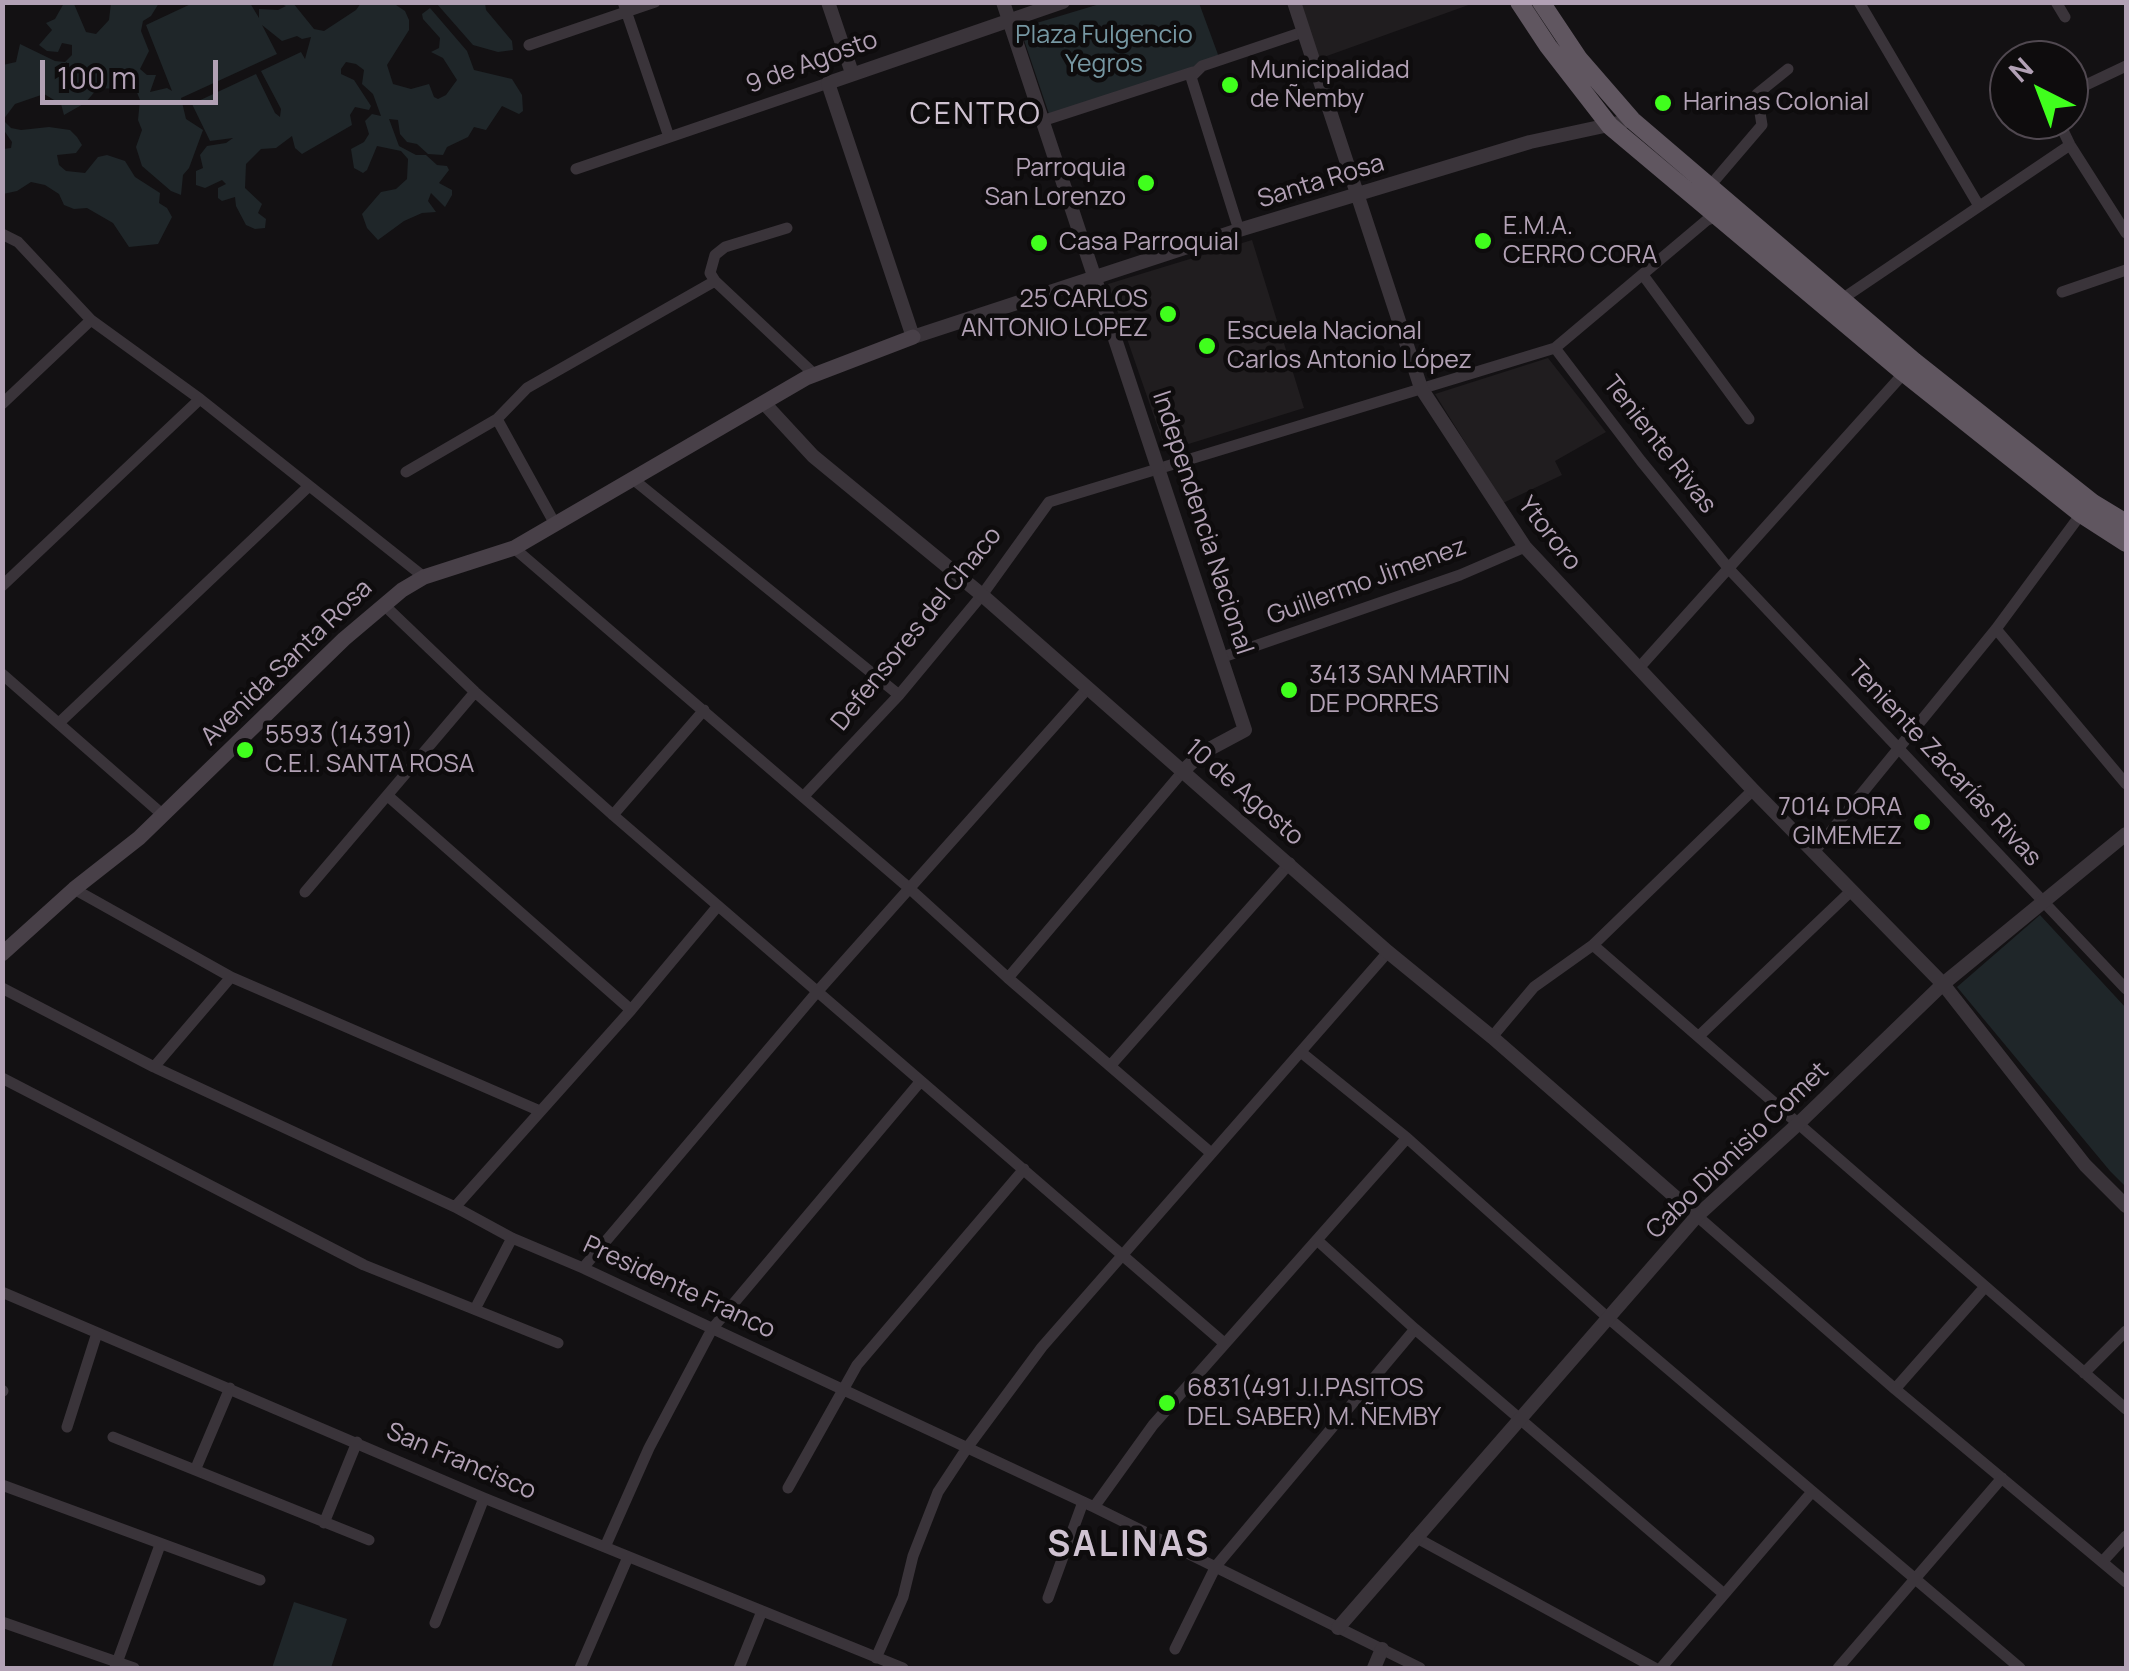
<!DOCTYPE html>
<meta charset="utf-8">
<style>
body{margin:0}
#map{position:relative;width:2129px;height:1671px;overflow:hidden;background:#131113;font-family:Manrope,sans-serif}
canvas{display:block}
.frame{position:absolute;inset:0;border:5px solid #b2a1b5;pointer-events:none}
.north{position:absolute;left:1989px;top:40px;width:100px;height:100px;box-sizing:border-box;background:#0e0c0d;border:2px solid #504850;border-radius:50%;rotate:318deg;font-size:28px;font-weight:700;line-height:40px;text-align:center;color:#b2a1b5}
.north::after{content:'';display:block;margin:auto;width:35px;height:45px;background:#40ff1d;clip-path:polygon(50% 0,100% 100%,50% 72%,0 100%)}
.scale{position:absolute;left:40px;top:60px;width:178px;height:45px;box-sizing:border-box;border:5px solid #b2a1b5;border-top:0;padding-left:12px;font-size:30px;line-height:35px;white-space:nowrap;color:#b2a1b5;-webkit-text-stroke:8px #0e0c0d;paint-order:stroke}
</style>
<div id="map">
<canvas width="2129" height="1671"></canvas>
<div class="frame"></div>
<div class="north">N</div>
<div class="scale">100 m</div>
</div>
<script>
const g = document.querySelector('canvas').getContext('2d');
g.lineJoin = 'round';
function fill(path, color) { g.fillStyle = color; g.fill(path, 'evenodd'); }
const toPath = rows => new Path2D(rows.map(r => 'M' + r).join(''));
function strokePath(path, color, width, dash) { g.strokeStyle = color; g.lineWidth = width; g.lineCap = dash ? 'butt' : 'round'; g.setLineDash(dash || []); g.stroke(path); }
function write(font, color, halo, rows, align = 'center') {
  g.font = font + ' Manrope,sans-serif'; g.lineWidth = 9; g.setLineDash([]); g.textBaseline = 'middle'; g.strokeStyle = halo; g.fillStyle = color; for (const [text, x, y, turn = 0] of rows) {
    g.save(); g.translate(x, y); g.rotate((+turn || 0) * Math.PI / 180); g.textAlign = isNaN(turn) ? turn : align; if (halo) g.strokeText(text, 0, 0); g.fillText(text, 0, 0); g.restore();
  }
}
fill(toPath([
 [1294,3,1474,3,1313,61],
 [1252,240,1304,408,1166,451,1108,284],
 [1548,358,1606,432,1555,461,1562,475,1503,503,1435,394]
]), '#201d1f');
fill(toPath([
 [64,3,74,4,86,32,96,34,109,20,111,3,159,3,151,16,143,21,141,31,149,51,140,69,147,75,156,75,150,92,167,88,172,91,146,25,193,3,250,3,259,18,259,9,278,10,286,6,278,3,293,3,314,29,324,31,356,10,361,3,393,3,405,11,409,20,409,30,387,65,393,84,411,89,429,84,434,97,438,99,446,95,457,80,443,58,431,52,439,48,440,38,423,19,422,14,430,8,467,51,474,70,512,79,522,95,523,111,519,114,502,106,486,130,474,127,468,137,447,147,443,155,428,154,417,144,407,142,400,134,398,120,389,119,399,146,416,155,426,155,437,165,447,166,449,170,439,183,452,190,452,195,445,207,431,193,428,201,436,212,422,213,404,221,378,240,367,228,362,214,381,192,396,189,407,179,408,159,401,151,377,146,367,170,363,173,354,168,351,149,364,142,369,134,365,121,372,114,381,116,373,94,362,84,364,70,356,64,346,62,341,69,341,74,354,80,371,106,369,110,355,107,350,115,352,125,302,154,295,148,292,136,276,148,261,149,246,164,245,188,262,204,258,213,266,219,265,228,255,229,246,225,236,206,235,197,222,201,218,198,218,188,226,184,222,180,205,188,196,185,196,171,203,168,200,155,207,146,226,143,233,138,210,141,192,104,256,74,275,113,280,117,281,109,261,71,301,52,305,59,311,37,302,39,297,36,282,41,262,25,277,54,181,98,186,119,203,130,189,168,183,175,181,195,171,191,142,166,136,147,142,130,138,120,140,100,136,90,128,85,119,89,98,88,85,103,64,115,61,104,44,94,15,104,3,120,11,128,21,130,49,127,70,130,77,137,82,145,76,153,57,155,59,165,66,171,85,173,98,157,107,155,125,161,135,177,160,193,159,203,167,208,172,217,158,244,129,247,113,223,87,208,74,209,64,205,59,194,45,185,31,182,17,191,3,194,3,149,11,148,12,142,3,129,3,65,16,62,20,44,55,61,65,62,72,55,72,45,62,43,58,52,47,51,39,45,52,30,46,23,55,19],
 [485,3,486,10,512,41,513,50,498,52,473,45,437,4],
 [1103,3,1199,3,1220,60,1050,117,1020,28],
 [2040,915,2126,1008,2126,1187,2110,1171,1957,987],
 [294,1602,347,1619,331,1668,272,1668]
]), '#1f2629');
strokePath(toPath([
 [623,2,669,137],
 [1859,2,1979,206],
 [2056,2,2065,17],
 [529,45,655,2],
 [2069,93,2126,66],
 [2058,120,2070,145,2126,233],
 [1042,121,1193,72],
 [576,169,828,83],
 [1709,187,1762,125,1757,94,1788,69],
 [787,228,725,247,715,255,710,273,715,281,814,374],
 [1239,230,1191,77,1202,66,1303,32],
 [2,234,18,242,91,320,200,399,424,577],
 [1643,275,1749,419],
 [2062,292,2126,270],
 [1842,299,2070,145],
 [1555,348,1641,461,1729,569,2126,989],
 [2,404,91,320],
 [497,419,555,524],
 [406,472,497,419,527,388,715,281],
 [634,480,899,695],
 [514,548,909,888,1008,978,1211,1153],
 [2,586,200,399],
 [383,604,475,692,613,815,1224,1343],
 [1996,629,2126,784],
 [1223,657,1460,575,1525,547],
 [1638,669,1904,373],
 [2,674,163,815],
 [60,722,308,487],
 [388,796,631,1010],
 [803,797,899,695,982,595,1049,502,1555,348,1707,220,1718,216],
 [613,815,704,710],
 [1814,852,1996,629,2081,514],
 [74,889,231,977,540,1111],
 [305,892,475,692],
 [1593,945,2126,1409],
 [1008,978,1184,770],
 [2,988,154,1067,455,1207,512,1238,583,1268,1094,1507,1420,1668],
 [1699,1036,1850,892],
 [1492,1037,1534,987,1593,945,1753,790],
 [1302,1053,1407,1138,1607,1317,2020,1668],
 [1110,1066,1290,863],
 [154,1067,231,977],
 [2,1078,364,1265,558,1343],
 [455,1207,631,1010,717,907],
 [1697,1216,1895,1389,2126,1582],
 [1317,1240,1415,1329,1724,1594],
 [583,1268,817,992,1088,688],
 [2,1292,484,1498,903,1668],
 [475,1309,512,1238],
 [2084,1373,2126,1331],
 [1895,1389,1984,1288],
 [2,1390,3,1391],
 [67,1427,97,1333],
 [113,1437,369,1540],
 [196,1468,230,1388],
 [2,1485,260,1580],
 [788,1488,857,1365,1024,1169],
 [1094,1507,1153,1425,1407,1138],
 [324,1523,357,1442],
 [1415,1537,1655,1668],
 [605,1547,649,1448,712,1329,920,1082],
 [2103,1561,2126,1536],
 [1048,1598,1083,1502],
 [2,1622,134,1668],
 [435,1623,484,1498],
 [1175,1649,1216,1566,1415,1329],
 [876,1658,903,1597,913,1556,938,1492,967,1448,1042,1347,1388,952],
 [115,1668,160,1545],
 [580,1668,628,1557],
 [739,1668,762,1611],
 [1661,1668,1811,1493],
 [1838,1668,2002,1478]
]), '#3a343a', 11);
strokePath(toPath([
 [828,2,852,73],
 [1003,2,1245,730,1202,753,1184,770],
 [1063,2,828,83,913,337,1239,230,1530,142,1632,120],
 [1294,2,1421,388,1525,547,1753,790,1943,984,2085,1165,2126,1206],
 [764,403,813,456,982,595,1388,952,1492,1037,1697,1216],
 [1338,1628,1697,1216,1799,1123,1943,984,2126,834],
 [1374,1668,1382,1649]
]), '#3a343a', 14);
strokePath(toPath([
 [2,954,74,889,139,838,344,639,402,590,424,577,514,548,806,378,913,337]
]), '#484048', 15);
strokePath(toPath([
 [1519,2,1548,46,1610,126,1904,373,2081,514,2126,543],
 [1541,2,1579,59,1632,120,1914,361,2093,503,2126,523]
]), '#605660', 18);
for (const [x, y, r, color] of [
 [1230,85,10,"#40ff1d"],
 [1663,103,10,"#40ff1d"],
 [1146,183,10,"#40ff1d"],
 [1483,241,10,"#40ff1d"],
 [1039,243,10,"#40ff1d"],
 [1168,314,10,"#40ff1d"],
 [1207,346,10,"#40ff1d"],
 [1289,690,10,"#40ff1d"],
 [245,750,10,"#40ff1d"],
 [1922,822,10,"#40ff1d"],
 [1167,1403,10,"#40ff1d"]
]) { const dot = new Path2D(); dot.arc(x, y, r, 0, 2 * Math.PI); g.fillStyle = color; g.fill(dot); strokePath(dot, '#0e0c0d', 4); }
write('25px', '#7697a2', '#0e0c0d', [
 ["Plaza Fulgencio",1104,36],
 ["Yegros",1104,65]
]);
write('25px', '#b2a1b5', '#0e0c0d', [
 ["9 de Agosto",812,63,-20],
 ["Santa Rosa",1321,182,-17],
 ["Teniente Rivas",1659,445,52],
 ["Independencia Nacional",1202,523,72],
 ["Ytororo",1549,534,52],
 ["Guillermo Jimenez",1367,582,-20],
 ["Defensores del Chaco",917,629,-51],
 ["Avenida Santa Rosa",287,663,-44],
 ["Teniente Zacarías Rivas",1944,764,47],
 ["10 de Agosto",1244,793,41],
 ["Cabo Dionisio Comet",1738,1151,-44],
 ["Presidente Franco",679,1288,25],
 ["San Francisco",461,1462,23]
]);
write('25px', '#b2a1b5', '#0e0c0d', [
 ["Municipalidad",1250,71],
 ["de Ñemby",1250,100],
 ["Harinas Colonial",1683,103],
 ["Parroquia",1126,169,"right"],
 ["San Lorenzo",1126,198,"right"],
 ["E.M.A.",1503,227],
 ["CERRO CORA",1503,256],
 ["Casa Parroquial",1059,243],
 ["25 CARLOS",1148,300,"right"],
 ["ANTONIO LOPEZ",1148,329,"right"],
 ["Escuela Nacional",1227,332],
 ["Carlos Antonio López",1227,361],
 ["3413 SAN MARTIN",1309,676],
 ["DE PORRES",1309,705],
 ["5593 (14391)",265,736],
 ["C.E.I. SANTA ROSA",265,765],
 ["7014 DORA",1902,808,"right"],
 ["GIMEMEZ",1902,837,"right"],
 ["6831(491 J.I.PASITOS",1187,1389],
 ["DEL SABER) M. ÑEMBY",1187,1418]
], 'left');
g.letterSpacing = '2.5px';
write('30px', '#cfc2d1', '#0e0c0d', [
 ["CENTRO",976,116]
]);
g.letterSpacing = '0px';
g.letterSpacing = '2.5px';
write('bold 35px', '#cfc2d1', '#0e0c0d', [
 ["SALINAS",1129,1546]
]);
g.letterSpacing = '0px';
</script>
